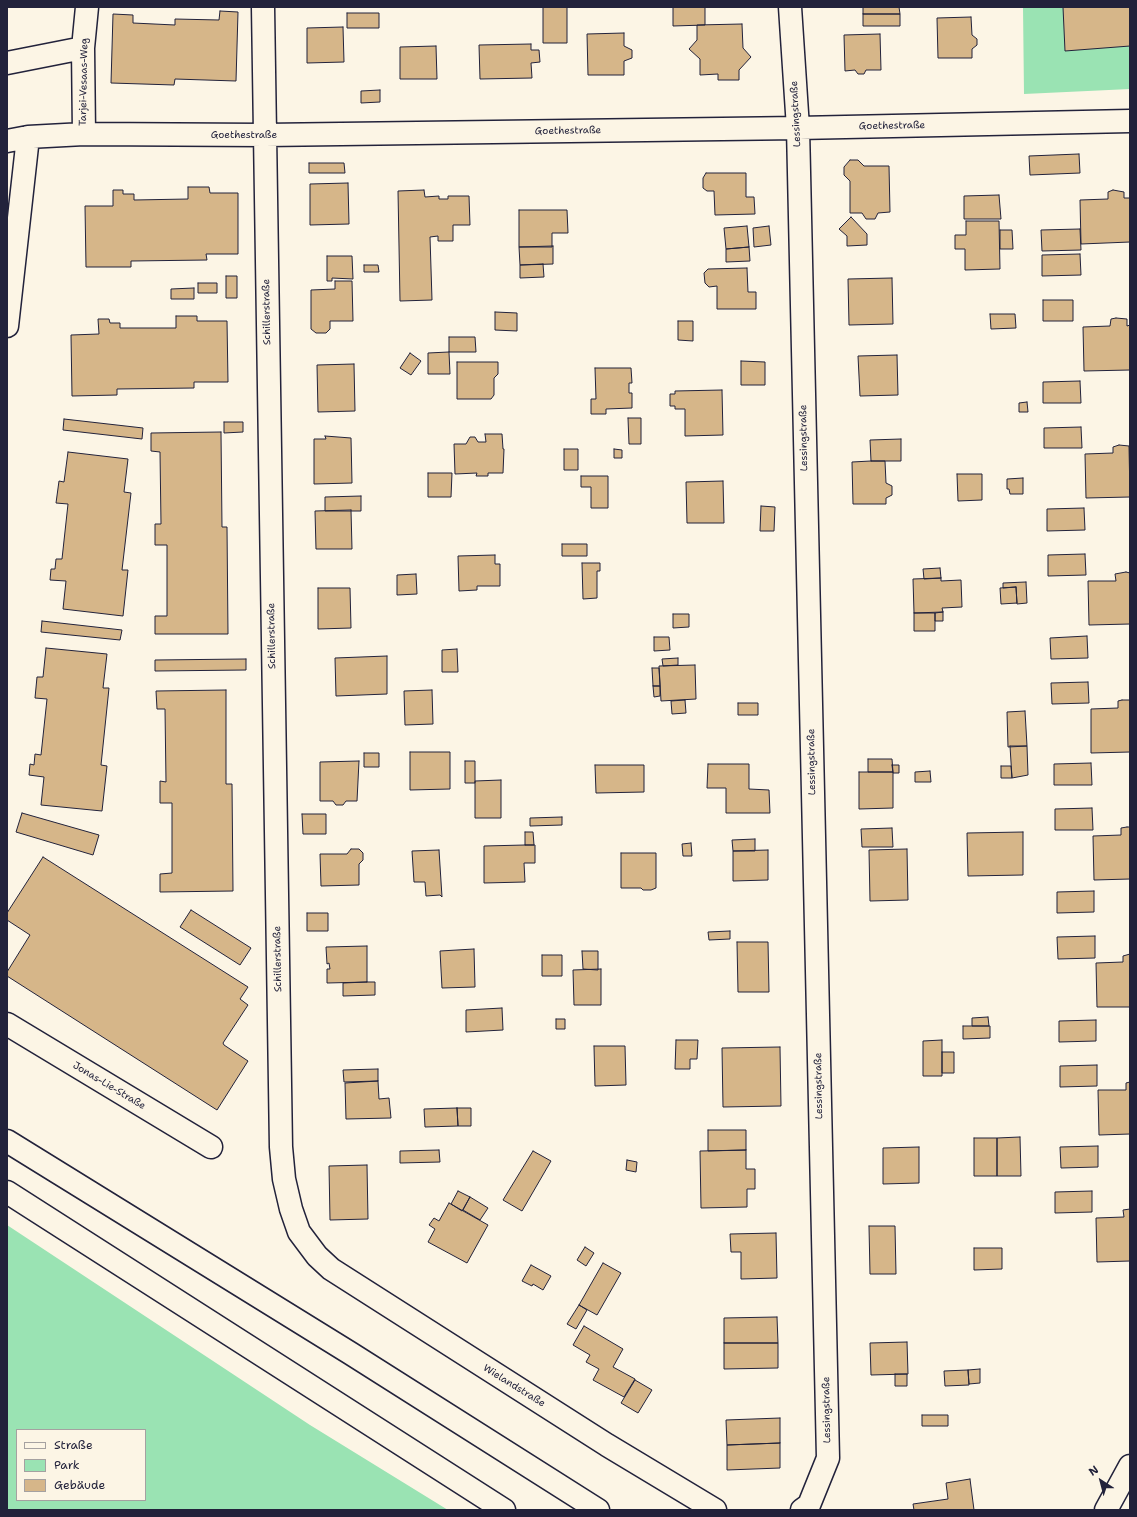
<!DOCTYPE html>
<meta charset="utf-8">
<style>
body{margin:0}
#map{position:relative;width:1137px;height:1517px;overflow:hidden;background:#fcf5e5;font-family:"Shantell Sans",sans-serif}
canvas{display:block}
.frame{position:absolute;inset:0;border:8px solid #22223b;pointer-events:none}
.legend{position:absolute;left:16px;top:1429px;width:130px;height:72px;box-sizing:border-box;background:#fcf5e5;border:1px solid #a5a1a1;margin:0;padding:5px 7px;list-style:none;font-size:12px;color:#22223b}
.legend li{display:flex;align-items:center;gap:8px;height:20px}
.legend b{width:20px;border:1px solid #a5a1a1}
.north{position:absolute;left:1081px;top:1461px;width:40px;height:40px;-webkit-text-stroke:3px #fcf5e5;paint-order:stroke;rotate:324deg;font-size:11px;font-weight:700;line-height:16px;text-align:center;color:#22223b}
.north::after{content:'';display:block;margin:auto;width:14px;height:18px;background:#22223b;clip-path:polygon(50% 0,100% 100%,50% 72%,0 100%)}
</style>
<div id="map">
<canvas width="1137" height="1517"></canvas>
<div class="frame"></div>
<ul class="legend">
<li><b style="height:5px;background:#fcf5e5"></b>Straße</li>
<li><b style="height:11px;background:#9ae3b3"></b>Park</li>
<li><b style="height:11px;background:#d6b689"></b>Gebäude</li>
</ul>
<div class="north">N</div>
</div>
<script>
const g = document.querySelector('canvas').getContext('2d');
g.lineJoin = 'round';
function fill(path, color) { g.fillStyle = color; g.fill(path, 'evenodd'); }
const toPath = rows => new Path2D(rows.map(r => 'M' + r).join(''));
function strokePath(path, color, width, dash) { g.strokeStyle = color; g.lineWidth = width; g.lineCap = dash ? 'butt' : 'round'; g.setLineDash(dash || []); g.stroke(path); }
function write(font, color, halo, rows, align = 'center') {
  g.font = font + ' "Shantell Sans",sans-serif'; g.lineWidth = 3.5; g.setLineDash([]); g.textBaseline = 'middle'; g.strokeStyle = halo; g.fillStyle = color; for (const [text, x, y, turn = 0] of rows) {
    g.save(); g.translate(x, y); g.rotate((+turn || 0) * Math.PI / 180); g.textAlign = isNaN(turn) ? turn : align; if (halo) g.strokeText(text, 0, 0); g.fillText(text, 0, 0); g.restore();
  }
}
fill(toPath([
 [1023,7,1130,7,1130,89,1024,94],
 [7,1225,310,1425,448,1510,7,1510],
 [17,1430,145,1430,145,1500,17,1500]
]), '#9ae3b3');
const building = toPath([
 [543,7,567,7,567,43,543,43,543,7],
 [673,7,705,7,705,25,673,26,673,7],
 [863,7,899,7,900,14,863,14,863,7],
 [1063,7,1130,7,1130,46,1065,51,1063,7],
 [220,11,238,12,236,81,175,79,174,85,111,83,113,14,133,15,133,23,175,25,175,19,219,20,220,11],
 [347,13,379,13,379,28,347,28,347,13],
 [863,14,900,14,900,26,863,26,863,14],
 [971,17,972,35,977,39,977,45,972,49,972,58,938,58,937,18,971,17],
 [742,24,743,48,751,57,739,70,739,80,718,80,718,74,700,75,700,59,689,49,697,40,697,25,742,24],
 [343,27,344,62,307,63,307,28,343,27],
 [624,33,624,46,632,50,632,58,624,61,624,75,588,75,587,34,624,33],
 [880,34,881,70,866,70,864,74,858,74,855,70,845,71,844,35,880,34],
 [531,44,531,50,539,50,540,62,531,63,532,78,480,79,479,45,531,44],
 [436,46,437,79,400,79,400,47,436,46],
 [380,90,380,102,361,103,361,91,380,90],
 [1079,154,1080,173,1030,175,1029,156,1079,154],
 [850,160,858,160,864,166,889,166,890,212,878,213,875,219,866,219,862,213,850,213,850,181,844,175,844,167,850,160],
 [309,163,344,163,345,173,309,173,309,163],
 [706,173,746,173,746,197,754,197,755,214,715,215,714,191,707,191,703,188,703,178,706,173],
 [348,183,349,224,310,225,310,184,348,183],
 [188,187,209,187,210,193,238,193,238,254,206,254,207,260,131,261,131,267,86,267,85,206,113,206,113,190,123,190,123,194,134,194,134,200,188,199,188,187],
 [424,190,425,197,439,196,439,199,448,199,448,196,469,196,470,225,453,225,453,241,438,241,438,236,430,237,432,300,400,301,398,191,424,190],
 [1113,190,1124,192,1124,198,1130,198,1130,242,1081,244,1080,200,1108,199,1108,192,1113,190],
 [999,195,1001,219,964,219,964,196,999,195],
 [519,210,567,210,568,233,552,233,552,247,519,247,519,210],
 [851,217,867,234,867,245,847,246,847,236,839,229,851,217],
 [966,221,999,221,1000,269,965,270,965,249,955,249,955,235,966,235,966,221],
 [747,226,749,247,726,249,724,228,747,226],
 [769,226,771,245,754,247,753,228,769,226],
 [1080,229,1081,250,1042,251,1041,230,1080,229],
 [1000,230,1012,230,1013,249,1000,249,1000,230],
 [553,246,553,264,520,265,519,247,553,246],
 [749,247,750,261,726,262,726,249,749,247],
 [1080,254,1081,275,1042,276,1042,255,1080,254],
 [327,256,352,256,353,279,332,278,332,281,327,281,327,256],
 [543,264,544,277,520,278,520,265,543,264],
 [364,265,378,265,379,272,364,272,364,265],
 [747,268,748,292,756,292,756,309,717,309,717,286,709,287,705,283,704,273,708,269,747,268],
 [226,276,237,276,237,298,226,298,226,276],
 [892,278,893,324,849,325,848,279,892,278],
 [335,281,352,281,353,321,330,321,330,329,326,333,316,333,311,329,311,290,335,289,335,281],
 [198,283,217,283,217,293,198,293,198,283],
 [194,288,194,299,171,299,171,289,194,288],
 [1043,300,1073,300,1073,321,1043,321,1043,300],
 [495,312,517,313,517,331,495,330,495,312],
 [990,314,1015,314,1016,328,991,329,990,314],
 [176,316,197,316,197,321,227,321,228,382,194,382,194,388,117,389,117,395,72,396,71,335,99,334,98,319,109,319,110,323,120,323,120,328,176,328,176,316],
 [1116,318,1127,319,1127,326,1130,325,1130,370,1084,371,1083,327,1110,326,1111,319,1116,318],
 [678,321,693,321,693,341,678,340,678,321],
 [449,337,475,337,476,352,449,352,449,337],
 [449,352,450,374,428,374,428,353,449,352],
 [410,353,421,361,411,375,400,368,410,353],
 [897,355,898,395,860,396,858,356,897,355],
 [741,361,765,362,765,385,741,385,741,361],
 [457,362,498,362,498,374,494,378,494,395,491,399,457,399,457,362],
 [354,364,355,411,318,412,317,365,354,364],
 [595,368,631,368,632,383,629,383,629,393,632,393,632,408,606,409,606,414,591,414,591,399,596,399,595,368],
 [1080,381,1081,403,1043,403,1043,382,1080,381],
 [722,390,723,435,685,436,685,409,675,409,675,406,670,406,670,394,675,394,675,391,722,390],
 [1027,402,1028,412,1019,412,1019,403,1027,402],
 [628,418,641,418,641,444,629,444,628,418],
 [64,419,143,428,142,439,63,430,64,419],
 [224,422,243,422,243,432,224,433,224,422],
 [1081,427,1082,448,1044,448,1044,428,1081,427],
 [221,432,222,527,227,527,228,634,155,634,155,616,167,616,167,545,155,545,155,524,161,524,160,452,151,451,151,433,221,432],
 [485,434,502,434,503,449,504,449,503,473,488,473,488,476,476,476,477,473,455,474,454,444,466,444,470,437,475,437,478,442,486,442,485,434],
 [325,436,351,438,352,483,314,484,314,439,326,439,325,436],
 [901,439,901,461,871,461,870,440,901,439],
 [1119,445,1129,446,1130,497,1086,498,1085,454,1113,453,1113,447,1119,445],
 [564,449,578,449,578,470,564,470,564,449],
 [614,449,622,450,622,458,614,458,614,449],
 [68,452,128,459,124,492,131,493,122,570,128,570,123,616,63,609,66,581,50,580,51,569,55,569,56,559,62,559,68,504,56,503,59,481,64,482,68,452],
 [871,461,885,461,886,483,892,486,892,495,886,498,886,504,853,504,852,462,871,461],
 [428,473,452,473,451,497,428,497,428,473],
 [957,474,982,474,982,500,958,501,957,474],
 [581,476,608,476,608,508,591,508,591,487,581,487,581,476],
 [1023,478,1023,494,1010,494,1009,489,1007,489,1007,479,1023,478],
 [723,481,724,523,687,523,686,482,723,481],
 [361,496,361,511,325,511,325,497,361,496],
 [761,506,775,507,774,531,760,531,761,506],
 [1084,508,1085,530,1047,531,1047,509,1084,508],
 [351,510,352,549,316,549,315,511,351,510],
 [562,544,587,544,587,556,562,556,562,544],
 [1085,554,1086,575,1048,576,1048,555,1085,554],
 [495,555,495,564,500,564,500,586,477,586,477,590,459,591,458,556,495,555],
 [582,563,600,563,600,571,597,571,597,598,583,599,582,563],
 [940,568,941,578,924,579,923,569,940,568],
 [1126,572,1130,573,1130,624,1089,625,1088,581,1116,581,1115,574,1126,572],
 [416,574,417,594,397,595,397,575,416,574],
 [941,578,941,581,961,580,962,607,942,608,943,612,914,613,913,579,941,578],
 [1026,582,1027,603,1017,604,1016,587,1003,588,1003,583,1026,582],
 [1016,587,1017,603,1001,604,1000,588,1016,587],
 [318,588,350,588,351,628,318,629,318,588],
 [943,612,943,621,935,621,935,613,943,612],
 [914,613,935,613,935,631,914,631,914,613],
 [673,614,689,614,689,627,673,628,673,614],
 [42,621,122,630,120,640,41,632,42,621],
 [1087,636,1088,658,1051,659,1050,638,1087,636],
 [654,637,669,637,670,650,654,651,654,637],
 [46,648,107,654,103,688,109,688,101,765,107,766,102,811,41,805,44,777,29,775,30,764,34,765,35,754,41,755,47,699,35,698,37,677,43,677,46,648],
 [457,649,458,672,442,672,442,650,457,649],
 [387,656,387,694,336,696,335,658,387,656],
 [678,658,678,665,663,666,662,659,678,658],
 [246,659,246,670,155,671,155,660,246,659],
 [695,665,696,699,661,701,659,666,695,665],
 [652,668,659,668,660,686,653,686,652,668],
 [1088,682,1089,703,1052,704,1051,683,1088,682],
 [653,686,660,686,660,696,654,697,653,686],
 [226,690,226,784,232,784,233,891,160,892,160,874,172,873,172,803,160,803,160,781,166,782,165,709,157,709,156,691,226,690],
 [432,690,433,724,405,725,404,691,432,690],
 [685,700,686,713,672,714,671,701,685,700],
 [1122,700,1130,700,1130,752,1091,753,1091,709,1118,708,1118,701,1122,700],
 [738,703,758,703,758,715,738,715,738,703],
 [1025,711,1027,746,1008,747,1007,712,1025,711],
 [1010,746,1027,746,1028,775,1012,778,1010,746],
 [410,752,450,752,450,789,410,790,410,752],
 [364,753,379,753,379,767,364,767,364,753],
 [868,759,892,759,893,772,868,772,868,759],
 [359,761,357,801,346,801,343,805,336,805,333,801,320,801,320,762,359,761],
 [465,761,475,761,475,783,465,783,465,761],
 [1091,763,1092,785,1054,785,1054,764,1091,763],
 [708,764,749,764,749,789,769,790,770,813,726,813,726,788,707,788,708,764],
 [595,765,644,765,644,792,596,793,595,765],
 [892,765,899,765,899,773,893,773,892,765],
 [1001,766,1011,766,1012,778,1001,778,1001,766],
 [930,771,931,782,915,782,915,772,930,771],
 [859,772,893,772,893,808,859,809,859,772],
 [501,780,501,818,475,818,475,781,501,780],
 [1092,808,1093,830,1055,830,1055,809,1092,808],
 [22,813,99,835,93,855,16,832,22,813],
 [302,814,326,814,326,834,303,834,302,814],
 [562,817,562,825,530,826,530,818,562,817],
 [1127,827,1130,827,1130,879,1094,880,1093,836,1121,835,1121,828,1127,827],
 [892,828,893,847,862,847,861,829,892,828],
 [525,832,533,832,534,845,525,845,525,832],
 [1023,832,1023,875,968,876,967,833,1023,832],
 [755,839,755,851,733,851,732,840,755,839],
 [691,843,692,856,683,856,682,844,691,843],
 [525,845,535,845,535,863,524,863,525,882,484,883,484,846,525,845],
 [351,849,359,849,363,853,363,860,359,864,359,885,321,886,320,854,347,854,351,849],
 [907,849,908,900,870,901,869,850,907,849],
 [439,850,442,897,440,895,426,896,425,882,414,882,412,851,439,850],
 [768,850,768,880,733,881,733,851,768,850],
 [621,853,656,853,656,888,651,890,643,890,641,888,621,888,621,853],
 [43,857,248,987,240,999,248,1005,223,1043,224,1045,248,1061,217,1110,7,976,7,972,30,935,7,920,7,913,43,857],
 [1094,891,1094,912,1057,913,1057,892,1094,891],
 [191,910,251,948,240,965,180,927,191,910],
 [307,913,328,913,328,931,307,931,307,913],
 [730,931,730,939,709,940,708,932,730,931],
 [1095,936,1095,958,1058,959,1057,937,1095,936],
 [737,942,768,942,769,992,738,992,737,942],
 [367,946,367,982,327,983,327,969,330,969,329,963,327,964,326,947,367,946],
 [474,949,475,987,442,988,440,951,474,949],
 [582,951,598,951,598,970,583,969,582,951],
 [1130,954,1130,1007,1097,1007,1096,963,1123,962,1123,956,1130,954],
 [542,955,562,955,562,976,542,976,542,955],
 [601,969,601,1005,574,1005,573,970,601,969],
 [367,982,375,982,375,995,343,996,343,983,367,982],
 [502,1008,503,1030,466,1032,466,1010,502,1008],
 [988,1017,989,1026,972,1026,972,1018,988,1017],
 [556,1019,565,1019,565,1029,556,1029,556,1019],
 [1096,1020,1096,1041,1059,1042,1059,1021,1096,1020],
 [963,1026,990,1026,990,1038,963,1039,963,1026],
 [676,1040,698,1040,697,1059,690,1059,690,1069,675,1069,676,1040],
 [942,1040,942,1076,923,1076,923,1041,942,1040],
 [594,1046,625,1046,626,1085,595,1086,594,1046],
 [780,1047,781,1106,723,1107,722,1048,780,1047],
 [942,1052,954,1052,954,1073,942,1073,942,1052],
 [1097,1065,1097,1086,1060,1087,1060,1066,1097,1065],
 [378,1069,378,1081,344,1082,343,1070,378,1069],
 [378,1081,379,1099,389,1098,391,1118,346,1119,345,1083,378,1081],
 [1130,1082,1130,1134,1099,1135,1098,1090,1126,1090,1126,1083,1130,1082],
 [457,1108,458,1126,425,1127,424,1109,457,1108],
 [457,1108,471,1108,471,1126,458,1126,457,1108],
 [708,1130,746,1130,746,1150,708,1151,708,1130],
 [1020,1137,1021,1176,997,1176,997,1138,1020,1137],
 [974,1138,997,1138,997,1176,974,1176,974,1138],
 [1098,1146,1098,1167,1061,1168,1060,1147,1098,1146],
 [919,1147,919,1183,883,1184,883,1148,919,1147],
 [439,1150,440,1162,400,1163,400,1151,439,1150],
 [746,1150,746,1169,755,1169,755,1189,747,1189,747,1207,701,1208,700,1151,746,1150],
 [533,1151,551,1161,522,1211,503,1200,533,1151],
 [627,1160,637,1162,636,1172,626,1170,627,1160],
 [367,1165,368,1219,330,1220,329,1166,367,1165],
 [458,1191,470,1197,462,1211,451,1204,458,1191],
 [1092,1191,1092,1212,1055,1213,1055,1192,1092,1191],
 [470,1197,488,1208,480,1220,463,1210,470,1197],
 [449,1203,488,1225,467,1263,428,1242,435,1229,429,1225,434,1218,439,1221,449,1203],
 [1130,1209,1130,1261,1097,1262,1096,1218,1124,1217,1123,1210,1130,1209],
 [869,1226,895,1226,896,1274,870,1274,869,1226],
 [776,1233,777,1278,741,1279,741,1252,731,1252,730,1234,776,1233],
 [585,1247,594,1253,586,1266,577,1260,585,1247],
 [974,1248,1002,1248,1002,1269,974,1270,974,1248],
 [603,1263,621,1273,597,1315,579,1305,603,1263],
 [531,1265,551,1276,543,1290,533,1284,532,1286,522,1281,531,1265],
 [579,1305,587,1310,576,1329,567,1324,579,1305],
 [777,1317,778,1343,724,1343,724,1318,777,1317],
 [584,1326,623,1349,613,1367,635,1379,624,1397,593,1380,599,1369,586,1362,590,1355,573,1345,584,1326],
 [907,1342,908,1374,871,1375,870,1343,907,1342],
 [724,1343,778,1343,778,1368,724,1369,724,1343],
 [980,1369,980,1383,969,1384,968,1370,980,1369],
 [968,1370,969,1385,945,1386,944,1371,968,1370],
 [895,1374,907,1374,907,1386,895,1386,895,1374],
 [635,1380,652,1390,638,1413,621,1403,635,1380],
 [922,1415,948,1415,948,1426,922,1426,922,1415],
 [780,1418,780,1443,727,1445,726,1420,780,1418],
 [780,1443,780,1468,727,1470,727,1445,780,1443],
 [970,1479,974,1510,914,1510,913,1504,948,1499,946,1483,970,1479]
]);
fill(building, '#d6b689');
strokePath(building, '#22223b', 1);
const minor = toPath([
 [263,7,281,1147,284,1179,291,1209,299,1232,317,1256,331,1269,607,1445,715,1510],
 [790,7,798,128,828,1458,809,1505,802,1510],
 [7,63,83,48],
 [84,134,83,48,87,7],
 [7,141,28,137,84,134,265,135,798,128,1130,121],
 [7,326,28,137],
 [7,1024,211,1147]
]);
const highway = toPath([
 [7,1141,350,1353,598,1510],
 [7,1192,504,1510],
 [1106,1510,1130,1466]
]);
strokePath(minor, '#22223b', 25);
strokePath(highway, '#22223b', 25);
strokePath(minor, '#fcf5e5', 22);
strokePath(highway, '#fcf5e5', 22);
write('10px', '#22223b', '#fcf5e5', [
 ["Tarjei-Vesaas-Weg",84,82,-89],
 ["Lessingstraße",796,114,-93],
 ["Goethestraße",892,126,-1],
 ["Goethestraße",568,131,-1],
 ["Goethestraße",244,135],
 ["Schillerstraße",267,312,-91],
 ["Lessingstraße",804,438,-91],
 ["Schillerstraße",272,636,-91],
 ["Lessingstraße",812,762,-91],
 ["Schillerstraße",278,959,-91],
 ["Jonas-Lie-Straße",109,1086,31],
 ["Lessingstraße",819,1086,-91],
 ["Wielandstraße",514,1386,32],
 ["Lessingstraße",827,1410,-91]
]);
</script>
